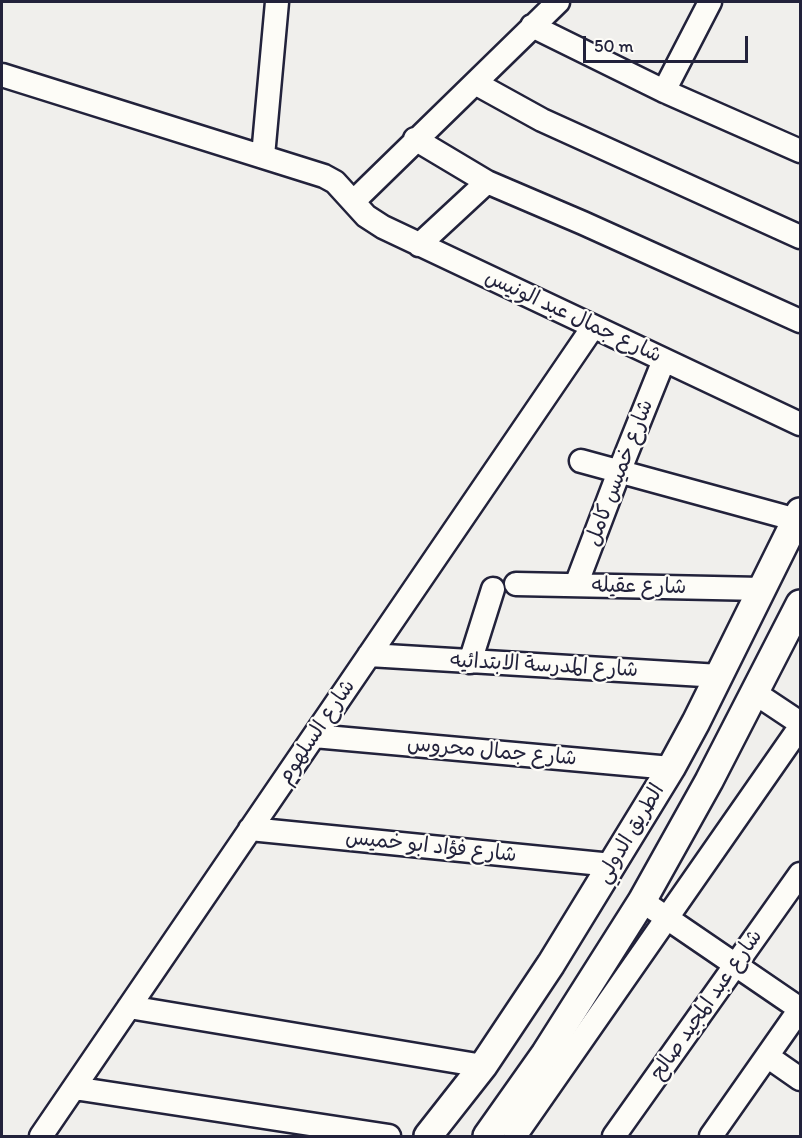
<!DOCTYPE html>
<meta charset="utf-8">
<style>
body{margin:0}
#map{position:relative;width:802px;height:1138px;overflow:hidden;background:#f0efec;font-family:Itim,sans-serif}
canvas{display:block}
.frame{position:absolute;inset:0;border:3px solid #22223b;pointer-events:none}
.scale{position:absolute;left:583px;top:36px;width:165px;height:27px;box-sizing:border-box;border:3px solid #22223b;border-top:0;padding-left:8px;font-size:18px;line-height:21px;white-space:nowrap;color:#22223b;-webkit-text-stroke:4px #fdfcf7;paint-order:stroke}
</style>
<div id="map">
<canvas width="802" height="1138"></canvas>
<div class="frame"></div>
<div class="scale">50 m</div>
</div>
<script>
const g = document.querySelector('canvas').getContext('2d');
g.lineJoin = 'round';
const toPath = rows => new Path2D(rows.map(r => 'M' + r).join(''));
function strokePath(path, color, width, dash) { g.strokeStyle = color; g.lineWidth = width; g.lineCap = dash ? 'butt' : 'round'; g.setLineDash(dash || []); g.stroke(path); }
function write(font, color, halo, rows, align = 'center') {
  g.font = font + ' Itim,"Playpen Sans Arabic",sans-serif'; g.lineWidth = 4.5; g.setLineDash([]); g.textBaseline = 'middle'; g.strokeStyle = halo; g.fillStyle = color; for (const [text, x, y, turn = 0] of rows) {
    g.save(); g.translate(x, y); g.rotate((+turn || 0) * Math.PI / 180); g.textAlign = isNaN(turn) ? turn : align; if (halo) g.strokeText(text, 0, 0); g.fillText(text, 0, 0); g.restore();
  }
}
const minor = toPath([
 [532,26,664,91,800,151],
 [2,75,324,176,335,182,366,216,383,227,800,424],
 [475,83,542,120,800,237],
 [664,91,710,2],
 [415,139,487,182,419,245],
 [263,156,277,2],
 [487,182,583,223,800,321],
 [354,201,558,2],
 [581,461,797,520],
 [516,584,762,589],
 [576,585,619,472,664,360],
 [369,655,720,676],
 [470,662,493,589],
 [755,693,800,723],
 [314,736,671,768],
 [250,829,612,865],
 [642,901,800,1009],
 [129,1007,483,1066],
 [767,1056,800,1079],
 [74,1088,389,1136],
 [41,1136,593,327],
 [515,1136,800,727],
 [614,1136,800,874],
 [711,1136,800,1009]
]);
const tertiary = toPath([
 [428,1136,483,1066,551,964,671,768,696,722,800,512],
 [487,1136,545,1054,642,901,709,781,800,604]
]);
strokePath(minor, '#22223b', 27);
strokePath(tertiary, '#22223b', 32);
strokePath(minor, '#fdfcf7', 22);
strokePath(tertiary, '#fdfcf7', 27);
write('21px', '#22223b', '#fdfcf7', [
 ["شارع جمال عبد الونيس",573,317,25],
 ["شارع خميس كامل",620,473,-69],
 ["شارع عقيله",639,587,1],
 ["شارع المدرسة الابتدائيه",544,666,3],
 ["شارع السلهوم",317,732,-56],
 ["شارع جمال محروس",492,752,5],
 ["الطريق الدولي",631,834,-59],
 ["شارع فؤاد ابو خميس",431,847,6],
 ["شارع عبد المجيد صالح",707,1005,-55]
]);
</script>
